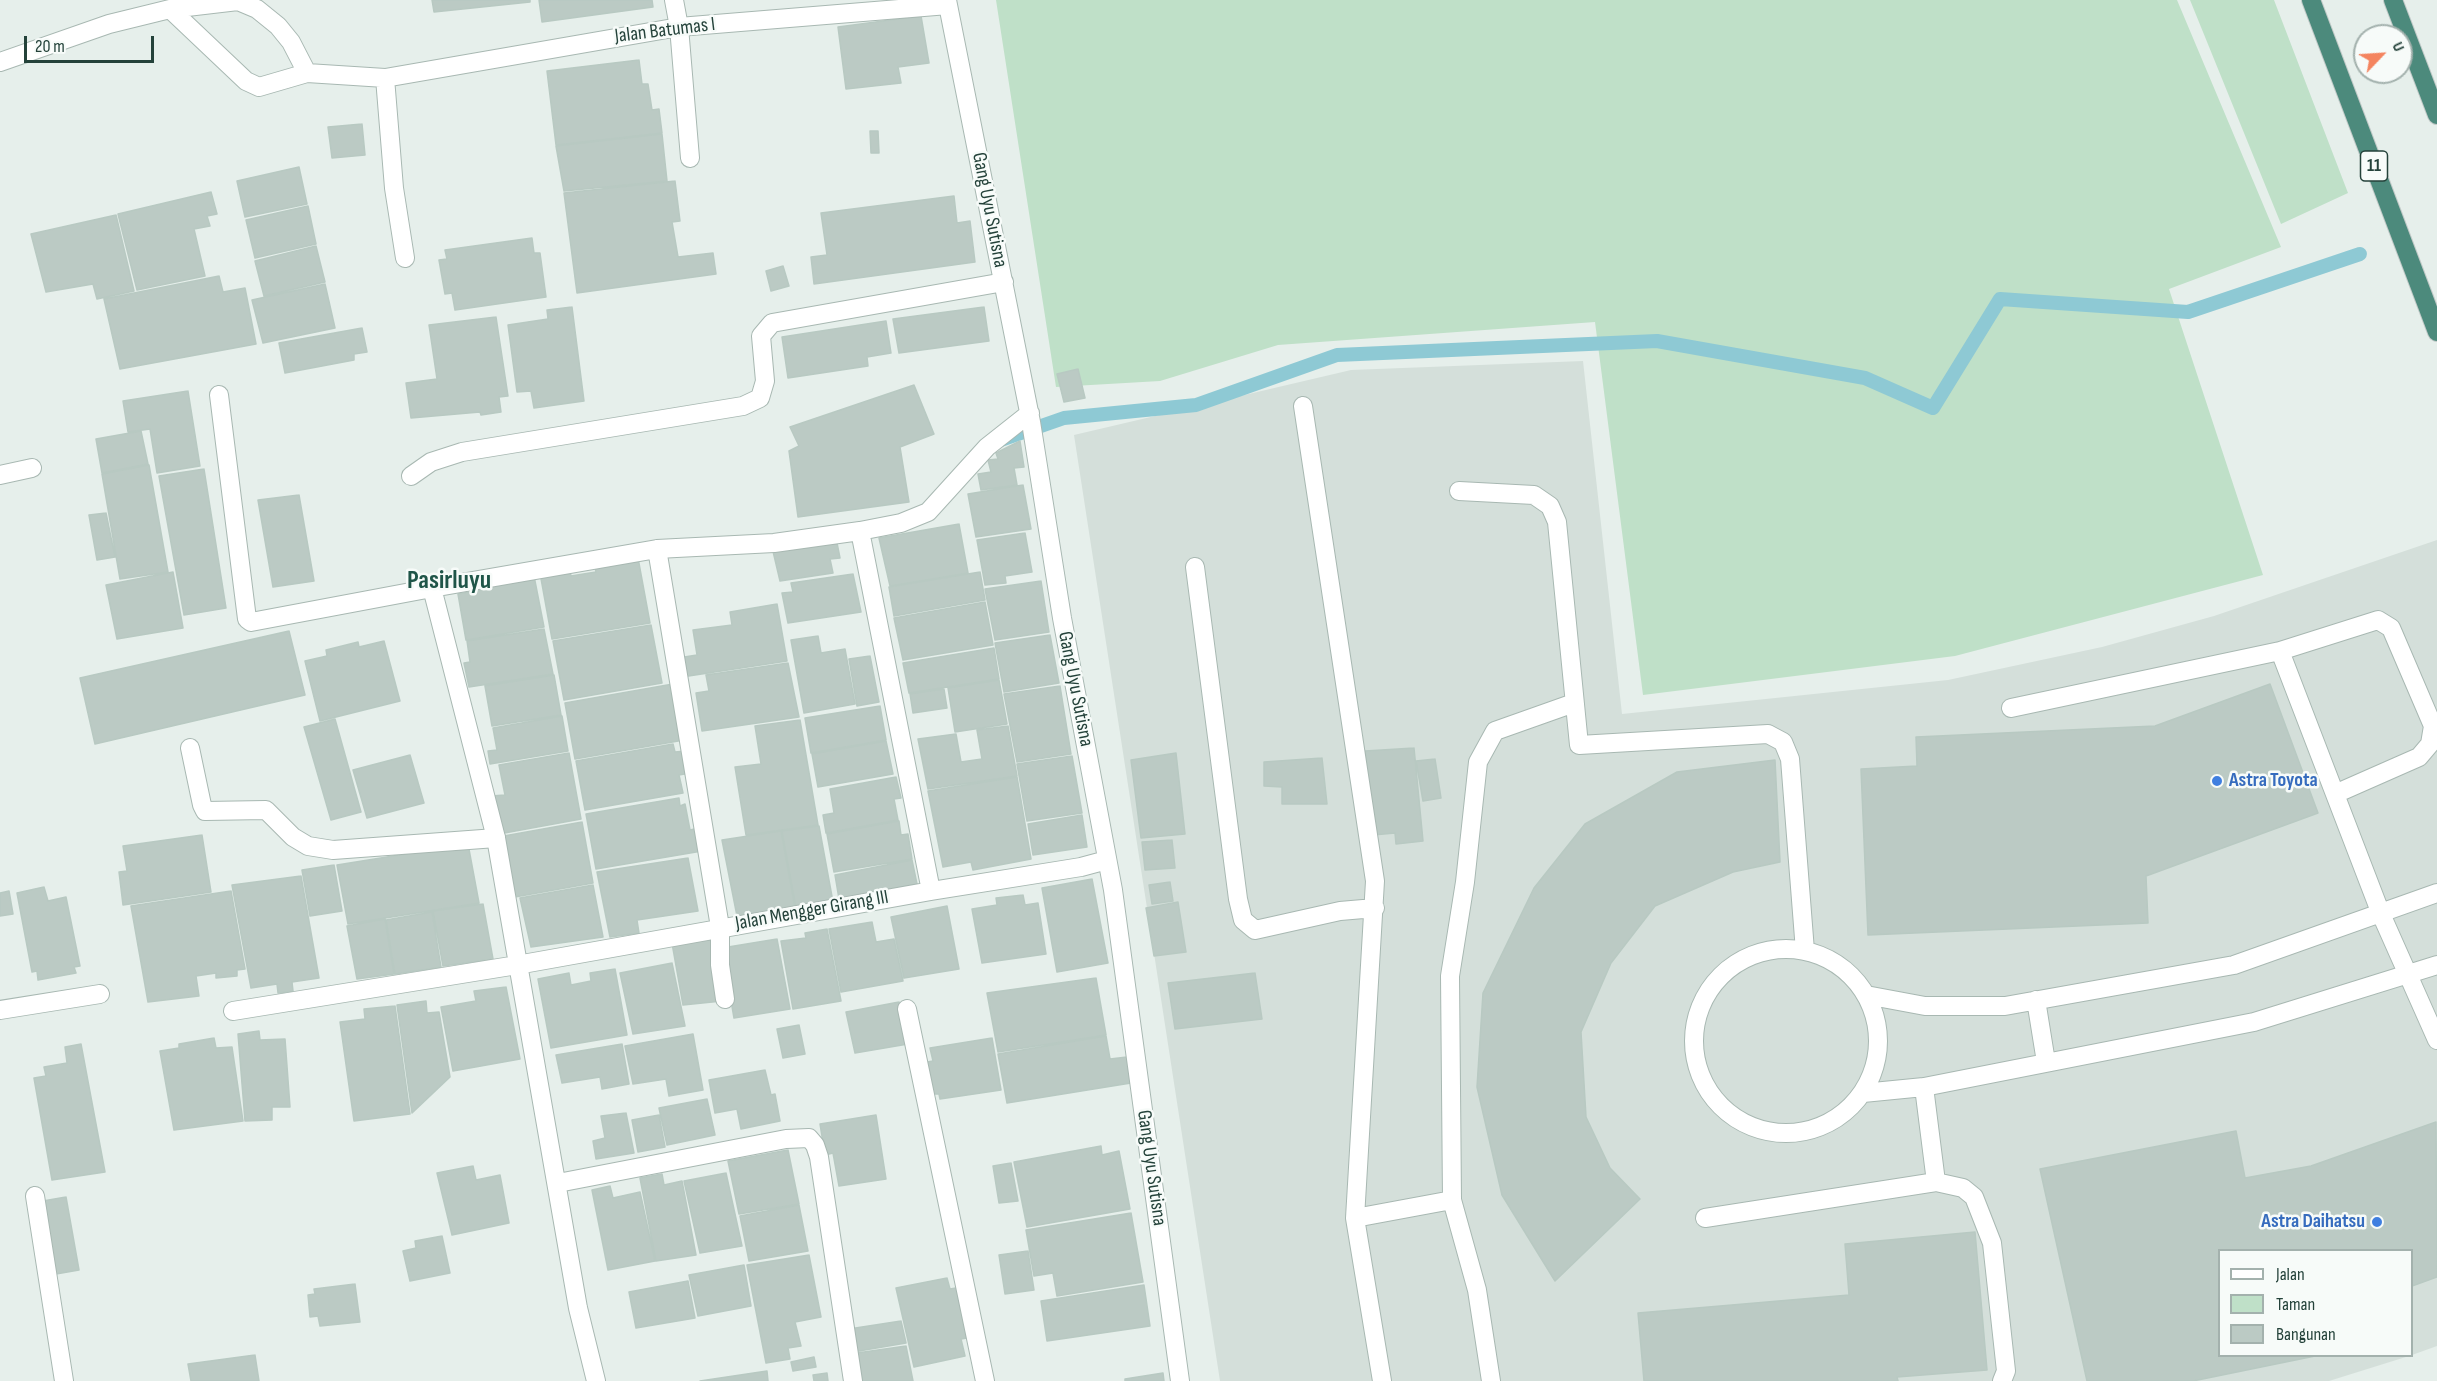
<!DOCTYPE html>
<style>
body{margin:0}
#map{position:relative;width:2437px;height:1381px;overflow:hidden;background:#e6efeb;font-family:"Sofia Sans Condensed",sans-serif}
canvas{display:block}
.legend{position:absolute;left:2218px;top:1249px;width:195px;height:108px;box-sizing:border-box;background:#f7fbf9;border:2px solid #a3b1ad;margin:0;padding:8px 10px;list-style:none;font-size:18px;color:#24423a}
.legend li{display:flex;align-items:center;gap:12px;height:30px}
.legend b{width:30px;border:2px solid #a3b1ad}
.north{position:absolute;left:2353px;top:24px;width:60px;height:60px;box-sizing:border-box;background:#f7fbf9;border:2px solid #a3b1ad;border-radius:50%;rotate:65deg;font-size:16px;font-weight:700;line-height:24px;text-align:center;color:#24423a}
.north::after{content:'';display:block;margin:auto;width:21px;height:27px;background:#f4845f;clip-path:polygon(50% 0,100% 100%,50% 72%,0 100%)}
.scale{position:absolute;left:24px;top:36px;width:130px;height:27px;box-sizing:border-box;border:3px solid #24423a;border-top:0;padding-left:8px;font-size:18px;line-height:21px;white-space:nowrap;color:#24423a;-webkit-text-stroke:4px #f7fbf9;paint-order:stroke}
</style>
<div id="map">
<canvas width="2437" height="1381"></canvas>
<ul class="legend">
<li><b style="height:8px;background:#fff"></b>Jalan</li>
<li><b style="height:16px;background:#bfe0c8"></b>Taman</li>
<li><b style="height:16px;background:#bbcac4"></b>Bangunan</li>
</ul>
<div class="north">U</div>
<div class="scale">20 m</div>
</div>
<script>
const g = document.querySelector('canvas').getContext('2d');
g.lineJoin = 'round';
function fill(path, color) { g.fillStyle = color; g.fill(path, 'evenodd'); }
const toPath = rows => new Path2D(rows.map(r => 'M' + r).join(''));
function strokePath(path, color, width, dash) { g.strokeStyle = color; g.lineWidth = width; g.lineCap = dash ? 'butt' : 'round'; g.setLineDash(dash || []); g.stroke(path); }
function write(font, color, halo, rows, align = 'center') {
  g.font = font + ' "Sofia Sans Condensed",sans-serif'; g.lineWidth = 5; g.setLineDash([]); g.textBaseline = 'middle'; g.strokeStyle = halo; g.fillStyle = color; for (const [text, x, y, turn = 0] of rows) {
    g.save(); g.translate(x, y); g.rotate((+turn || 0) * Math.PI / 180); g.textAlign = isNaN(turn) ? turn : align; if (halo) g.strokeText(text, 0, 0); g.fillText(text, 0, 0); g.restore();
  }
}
fill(toPath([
 [1583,361,1622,714,1948,680,2102,647,2214,616,2437,540,2437,1346,2412,1355,2412,1250,2220,1250,2220,1356,2409,1356,2329,1381,1220,1381,1074,435,1351,370]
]), '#d4dfda');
fill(toPath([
 [996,0,2177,0,2281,247,2169,289,2263,575,1955,656,1643,695,1595,322,1278,345,1160,381,1056,387],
 [2190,0,2274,0,2348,193,2281,224]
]), '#bfe0c8');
strokePath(toPath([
 [1001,440,1064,418,1196,405,1337,355,1657,341,1865,378,1933,408,2000,299,2188,312,2360,254]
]), '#8ec9d4', 14);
const building = toPath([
 [432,0,530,0,530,2,434,12,432,0],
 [539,0,652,0,653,7,542,22,539,0],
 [921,16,929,63,898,67,901,83,846,89,838,27,921,16],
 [639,60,642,84,648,84,652,110,659,109,662,133,556,145,547,71,639,60],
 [362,124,365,155,332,158,328,127,362,124],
 [870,131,878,131,879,153,871,153,870,131],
 [662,134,667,181,564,191,556,146,662,134],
 [299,167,307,204,245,217,237,181,299,167],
 [675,181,680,221,672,222,678,257,713,253,716,274,577,293,564,193,675,181],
 [211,192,217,214,207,216,210,226,194,229,205,276,137,290,118,214,211,192],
 [954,196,957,223,970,221,975,262,814,284,811,257,827,255,821,213,954,196],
 [308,206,316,244,255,258,246,220,308,206],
 [116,215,134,291,97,299,93,284,46,292,31,234,116,215],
 [532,238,534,253,540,253,546,297,455,310,452,293,445,294,439,260,447,259,445,250,532,238],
 [316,246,325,282,264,296,255,261,316,246],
 [783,266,789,286,771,291,766,271,783,266],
 [219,276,223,292,245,288,256,344,120,369,104,299,219,276],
 [325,284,335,328,263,343,252,300,325,284],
 [572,307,584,401,534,408,531,391,517,392,508,325,548,319,547,310,572,307],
 [984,307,989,341,899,353,893,319,984,307],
 [496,317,508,396,499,397,501,412,481,415,480,412,411,418,406,383,437,379,429,325,496,317],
 [886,321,891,353,867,357,868,366,788,378,782,337,886,321],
 [362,328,367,352,354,354,354,360,285,373,279,343,362,328],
 [1078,369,1085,398,1064,402,1057,374,1078,369],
 [914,385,934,434,900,447,909,502,798,517,789,451,799,446,790,427,914,385],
 [188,391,200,466,157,473,150,429,128,432,123,401,188,391],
 [141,431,148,464,102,473,96,439,141,431],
 [1020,441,1024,467,1014,468,1017,485,981,490,978,474,991,472,988,460,998,459,996,453,1020,441],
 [149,465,168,572,120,579,102,474,149,465],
 [204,469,226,608,184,615,159,476,204,469],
 [1023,485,1031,529,976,537,968,494,1023,485],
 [299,495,314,581,273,587,258,500,299,495],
 [106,513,115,557,97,560,89,515,106,513],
 [959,524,968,573,890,586,879,538,959,524],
 [1025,533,1032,572,1005,576,1006,583,985,585,977,540,1025,533],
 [836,538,840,558,830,559,833,573,780,581,772,547,836,538],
 [638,558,650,623,552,639,540,573,569,568,571,576,596,572,594,563,638,558],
 [173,572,183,628,117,639,106,585,173,572],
 [980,572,985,600,894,616,889,587,980,572],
 [853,574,861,612,788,623,782,593,793,592,791,583,853,574],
 [534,576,544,627,466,640,458,594,482,590,482,584,534,576],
 [1041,581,1049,632,995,640,985,589,1041,581],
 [985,602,993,645,903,660,894,618,985,602],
 [777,604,787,661,682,677,678,658,697,655,693,630,732,625,730,612,777,604],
 [651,625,662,683,564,700,553,641,651,625],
 [544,629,553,674,469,687,464,663,470,662,467,641,544,629],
 [289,631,305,695,95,744,80,678,289,631],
 [1050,635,1059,683,1004,692,995,643,1050,635],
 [818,636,821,653,845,649,855,704,804,713,791,640,818,636],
 [384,641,400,701,320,721,305,661,327,656,326,650,358,642,359,647,384,641],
 [994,648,999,679,909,693,903,663,994,648],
 [870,656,879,702,857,706,849,659,870,656],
 [788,663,799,717,702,731,696,693,709,691,706,675,788,663],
 [554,675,561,715,492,726,485,686,554,675],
 [999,680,1007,724,955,732,948,688,999,680],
 [673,684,684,740,575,759,565,703,673,684],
 [2270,684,2318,813,2146,876,2148,923,1868,935,1861,769,1917,766,1916,737,2155,726,2270,684],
 [1060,686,1071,754,1017,762,1004,694,1060,686],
 [944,689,947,708,913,713,910,694,944,689],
 [880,706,886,740,811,753,805,718,880,706],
 [562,716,568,751,490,764,488,751,497,750,493,728,562,716],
 [335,719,361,812,331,820,304,727,335,719],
 [800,720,818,825,746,835,735,767,761,764,755,726,800,720],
 [1008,726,1017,776,928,789,918,739,956,734,961,762,982,759,977,730,1008,726],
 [886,741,893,774,818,787,812,754,886,741],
 [673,744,675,752,686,751,690,773,679,775,683,793,585,810,576,761,673,744],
 [1414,748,1423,841,1396,844,1395,833,1373,835,1365,751,1414,748],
 [569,753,581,819,499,834,491,796,505,795,499,765,569,753],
 [1176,753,1185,834,1141,838,1131,760,1176,753],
 [410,755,424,803,367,818,353,770,410,755],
 [1072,756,1082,813,1027,821,1017,764,1072,756],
 [1322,758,1327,804,1282,804,1282,787,1264,786,1264,762,1322,758],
 [1435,759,1441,798,1423,801,1416,761,1435,759],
 [1775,760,1780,862,1733,872,1655,906,1611,963,1581,1032,1586,1117,1610,1168,1640,1199,1555,1281,1502,1195,1477,1087,1483,993,1534,888,1585,824,1677,772,1775,760],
 [896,777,901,798,894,799,898,820,826,833,823,815,834,813,830,789,896,777],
 [1017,777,1031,859,973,870,971,862,943,867,928,791,1017,777],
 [679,798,680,806,685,804,690,830,699,828,702,851,596,869,586,814,679,798],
 [1082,815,1087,847,1033,855,1028,824,1082,815],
 [899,821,901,835,908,834,912,859,834,872,827,834,899,821],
 [582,822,593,883,515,897,504,836,582,822],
 [819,826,833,902,796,908,782,831,819,826],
 [781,831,795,908,737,916,722,840,781,831],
 [202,835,211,892,123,905,119,872,127,871,123,846,202,835],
 [1172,840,1175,868,1145,870,1142,842,1172,840],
 [468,844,479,903,348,924,337,865,468,844],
 [688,858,698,911,637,920,639,933,610,937,597,872,688,858],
 [912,860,917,884,839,899,835,875,912,860],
 [334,865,342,911,310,916,302,870,334,865],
 [301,876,319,978,292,982,293,991,278,993,277,984,251,988,232,885,301,876],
 [1092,879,1108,963,1057,972,1042,888,1092,879],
 [1170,882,1173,901,1152,904,1149,885,1170,882],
 [593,885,603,937,531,947,520,898,593,885],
 [44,887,48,901,66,897,80,966,74,967,76,973,38,980,37,971,32,972,17,893,44,887],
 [9,891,13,914,0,916,0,893,9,891],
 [231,891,245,969,237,970,237,976,216,978,216,973,196,976,199,996,148,1002,131,906,231,891],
 [1023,895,1025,905,1038,903,1046,954,982,963,972,909,997,905,996,898,1023,895],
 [1178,902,1186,952,1154,956,1146,908,1178,902],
 [483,904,493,959,443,966,433,911,483,904],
 [947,906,959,969,904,978,891,917,947,906],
 [432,912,441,967,395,974,386,920,432,912],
 [385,919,394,974,357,979,347,926,385,919],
 [872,922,876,942,894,939,903,981,841,992,829,929,872,922],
 [827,929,841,1001,793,1009,781,941,806,938,805,933,827,929],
 [712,935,722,1001,683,1005,672,943,712,935],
 [777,939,790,1009,734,1018,722,948,777,939],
 [672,963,685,1026,633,1034,620,973,672,963],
 [615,969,627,1035,551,1048,538,979,569,973,571,985,591,981,590,973,615,969],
 [1255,973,1262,1019,1175,1029,1168,983,1255,973],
 [1096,978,1106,1035,998,1052,987,993,1096,978],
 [506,987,520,1059,453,1071,441,1007,476,1001,474,991,506,987],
 [426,1001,427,1013,439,1012,450,1077,412,1113,397,1005,426,1001],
 [899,1002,908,1044,855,1053,846,1012,899,1002],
 [395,1006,410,1114,354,1121,340,1022,365,1019,364,1009,395,1006],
 [799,1025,805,1054,783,1058,777,1029,799,1025],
 [259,1031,260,1040,285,1039,290,1107,272,1107,272,1120,245,1121,238,1034,259,1031],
 [693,1034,703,1090,669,1096,666,1079,633,1084,625,1046,693,1034],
 [1106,1036,1110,1059,1127,1057,1131,1083,1007,1103,998,1054,1106,1036],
 [214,1038,216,1048,232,1047,243,1121,174,1130,160,1051,179,1048,179,1044,214,1038],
 [992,1038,1001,1090,940,1099,939,1094,933,1094,927,1062,933,1061,930,1048,992,1038],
 [81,1044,105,1172,52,1180,34,1078,46,1076,44,1067,67,1063,65,1047,81,1044],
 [622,1044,629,1084,602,1089,600,1077,562,1083,556,1055,622,1044],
 [765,1070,771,1095,775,1094,780,1121,741,1129,737,1109,715,1113,709,1080,765,1070],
 [707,1099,715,1135,667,1145,659,1108,707,1099],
 [626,1113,634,1153,596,1159,593,1141,605,1138,601,1116,626,1113],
 [659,1115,665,1147,638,1152,632,1120,659,1115],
 [876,1115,886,1179,839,1186,833,1153,825,1155,820,1124,876,1115],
 [2436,1122,2437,1277,2412,1286,2412,1250,2220,1250,2220,1356,2315,1356,2193,1381,2087,1381,2040,1169,2236,1131,2245,1178,2311,1166,2436,1122],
 [1101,1146,1102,1155,1119,1151,1130,1209,1027,1227,1014,1162,1101,1146],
 [788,1150,799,1204,739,1214,728,1161,788,1150],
 [1011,1163,1018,1201,999,1203,993,1166,1011,1163],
 [473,1166,476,1180,500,1175,509,1223,452,1235,437,1173,473,1166],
 [726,1173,742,1246,700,1253,684,1181,726,1173],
 [662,1174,664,1185,682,1181,696,1255,656,1261,640,1178,662,1174],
 [610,1186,613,1198,640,1192,655,1261,608,1270,592,1190,610,1186],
 [66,1197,79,1270,56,1274,43,1201,66,1197],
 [799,1205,808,1251,749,1261,740,1216,799,1205],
 [1131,1213,1143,1282,1057,1296,1053,1273,1034,1276,1026,1230,1131,1213],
 [1975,1232,1987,1370,1897,1377,1898,1381,1644,1381,1638,1313,1849,1295,1845,1244,1975,1232],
 [442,1236,450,1273,410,1281,403,1251,416,1248,415,1241,442,1236],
 [1028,1251,1034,1290,1005,1294,999,1255,1028,1251],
 [809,1255,821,1317,795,1322,801,1346,788,1348,790,1359,766,1363,747,1265,809,1255],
 [744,1265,751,1306,698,1316,689,1275,744,1265],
 [947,1278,950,1289,956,1288,967,1338,961,1339,965,1356,914,1367,896,1288,947,1278],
 [688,1281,695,1318,636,1328,629,1292,688,1281],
 [355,1284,360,1322,320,1326,318,1316,310,1317,308,1295,315,1294,314,1289,355,1284],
 [1144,1285,1150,1326,1047,1341,1041,1301,1144,1285],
 [901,1321,906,1343,853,1352,849,1329,901,1321],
 [906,1346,913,1381,856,1381,850,1354,906,1346],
 [255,1355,259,1381,191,1381,188,1364,255,1355],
 [814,1357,816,1367,793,1371,791,1362,814,1357],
 [767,1371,768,1381,700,1381,767,1371],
 [827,1373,828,1381,814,1381,813,1375,827,1373],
 [1163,1373,1164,1381,1125,1381,1125,1379,1163,1373]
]);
fill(building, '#bbcac4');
strokePath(building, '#b8c9c2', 1.5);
const service = toPath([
 [674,0,679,27,690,158],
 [1303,406,1375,881,1355,1218],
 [1459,491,1534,495,1550,506,1557,522,1579,745,1768,734,1783,742,1790,759,1805,951],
 [1195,567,1238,899,1243,920,1255,930,1340,911,1375,908],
 [2280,651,2381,914,2437,1040],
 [2011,708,2280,651,2378,620,2391,628,2433,726,2430,744,2419,757,2335,794],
 [190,748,202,805,205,811,266,810,293,837,308,846,333,850,496,838],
 '1694 1041a92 92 0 1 1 184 0a92 92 0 1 1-184 0Z',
 [1866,995,1925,1006,2005,1006,2234,965,2437,893],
 [2036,1000,2046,1062],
 [1924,1087,1936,1182],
 [1863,1093,1924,1087,2254,1022,2437,965],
 [1705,1218,1936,1182,1963,1188,1974,1197,1992,1243,2006,1371,2002,1381],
 [1382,1381,1355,1218,1452,1200],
 [1491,1381,1477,1290,1452,1200,1450,976,1465,882,1478,762,1495,731,1574,703]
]);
const minor = toPath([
 [947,0,1031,422,1062,618,1113,890,1180,1381],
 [170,9,246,81,259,87,307,73,385,78,679,27,948,5],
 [0,62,109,24,170,9,238,1,257,9,278,26,291,42,307,73],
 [385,78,394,188,405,258],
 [219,395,247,619,251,622,432,588],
 [0,475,32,468],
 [411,476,431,462,462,452,743,406,760,398,765,381,761,336,772,323,1004,282],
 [860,531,901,523,928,512,987,447,1030,413],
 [657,549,720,927,720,965,725,999],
 [907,1009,985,1381],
 [0,1010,100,994],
 [233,1011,517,965,931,891,1081,867,1107,860],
 [558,1183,786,1139,809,1138,815,1145,819,1157,853,1381],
 [35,1196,64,1381],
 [596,1381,578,1308,496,838,432,588,657,549,774,543,860,531,931,891]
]);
const trunk = toPath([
 [2311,0,2437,332],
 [2393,0,2437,115]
]);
strokePath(service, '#a8b8b2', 20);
strokePath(minor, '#a8b8b2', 20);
strokePath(trunk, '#c2cac8', 20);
strokePath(service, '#fff', 18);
strokePath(minor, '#fff', 18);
strokePath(trunk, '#4c8a7c', 18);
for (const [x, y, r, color] of [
 [2217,781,6,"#3f7fe0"],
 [2377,1222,6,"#3f7fe0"]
]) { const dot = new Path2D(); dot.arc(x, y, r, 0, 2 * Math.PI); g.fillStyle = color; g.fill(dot); strokePath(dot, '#f7fbf9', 2); }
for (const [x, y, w] of [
 [2374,166,27]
]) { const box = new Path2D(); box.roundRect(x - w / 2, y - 15, w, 30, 4.5); g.fillStyle = '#f7fbf9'; g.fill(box); strokePath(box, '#24423a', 1.5); }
write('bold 18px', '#24423a', null, [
 ["11",2374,166]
]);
write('20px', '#24423a', '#f7fbf9', [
 ["Jalan Batumas I",665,31,-7],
 ["Gang Uyu Sutisna",989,210,79],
 ["Gang Uyu Sutisna",1075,689,79],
 ["Jalan Mengger Girang III",812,911,-10],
 ["Gang Uyu Sutisna",1151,1168,82]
]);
write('bold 20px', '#366cbe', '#f7fbf9', [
 ["Astra Toyota",2229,781],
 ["Astra Daihatsu",2365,1222,"right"]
], 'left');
write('bold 26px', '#1f5548', '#f7fbf9', [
 ["Pasirluyu",449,581]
]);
</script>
